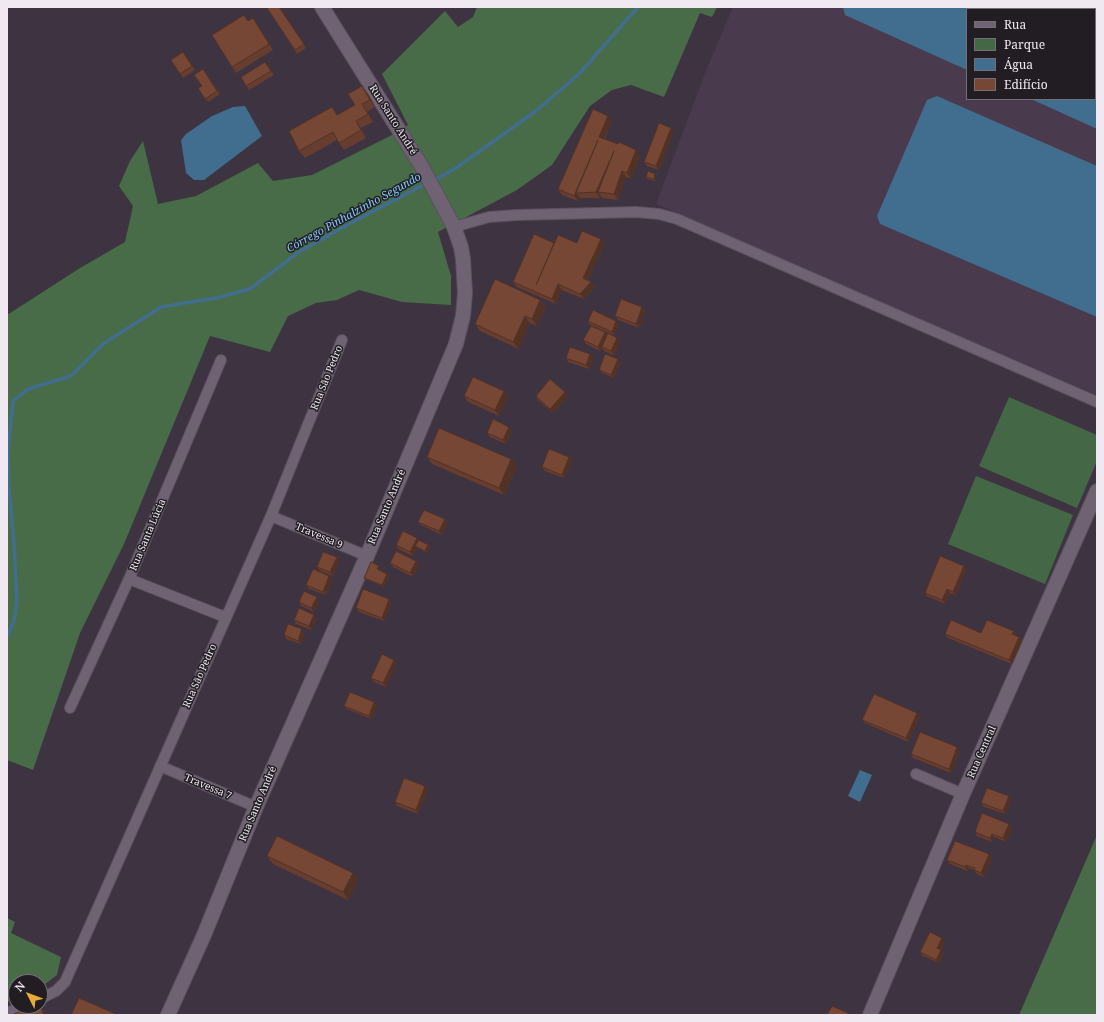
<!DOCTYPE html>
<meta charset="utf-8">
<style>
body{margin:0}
#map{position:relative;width:1104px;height:1022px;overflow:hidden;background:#3e3341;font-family:"Noto Serif",serif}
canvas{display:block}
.frame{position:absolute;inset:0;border:8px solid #f0e9f2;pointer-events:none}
.legend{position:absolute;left:966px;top:8px;width:130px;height:92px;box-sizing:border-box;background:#221d23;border:1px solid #746f76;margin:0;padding:5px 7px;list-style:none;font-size:12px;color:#f0e9f2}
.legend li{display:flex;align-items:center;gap:8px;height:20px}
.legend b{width:20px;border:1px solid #746f76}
.north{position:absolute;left:8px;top:974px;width:40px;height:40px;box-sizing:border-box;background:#221d23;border:1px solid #746f76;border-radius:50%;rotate:312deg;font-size:11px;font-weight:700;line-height:16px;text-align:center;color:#f0e9f2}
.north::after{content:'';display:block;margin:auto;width:14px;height:18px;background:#e9ab38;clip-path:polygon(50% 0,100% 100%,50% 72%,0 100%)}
</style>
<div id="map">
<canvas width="1104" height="1022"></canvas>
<div class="frame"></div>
<ul class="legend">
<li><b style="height:5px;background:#6f6373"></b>Rua</li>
<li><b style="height:11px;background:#446745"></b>Parque</li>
<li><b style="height:11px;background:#416e8e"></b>Água</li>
<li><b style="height:11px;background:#774736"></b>Edifício</li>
</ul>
<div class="north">N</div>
</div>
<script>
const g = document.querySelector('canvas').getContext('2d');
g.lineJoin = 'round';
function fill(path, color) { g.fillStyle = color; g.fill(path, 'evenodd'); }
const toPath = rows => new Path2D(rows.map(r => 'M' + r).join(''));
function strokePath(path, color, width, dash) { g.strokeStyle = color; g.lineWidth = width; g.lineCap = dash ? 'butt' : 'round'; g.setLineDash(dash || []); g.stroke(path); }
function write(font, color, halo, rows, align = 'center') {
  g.font = font + ' "Noto Serif",serif'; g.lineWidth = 3; g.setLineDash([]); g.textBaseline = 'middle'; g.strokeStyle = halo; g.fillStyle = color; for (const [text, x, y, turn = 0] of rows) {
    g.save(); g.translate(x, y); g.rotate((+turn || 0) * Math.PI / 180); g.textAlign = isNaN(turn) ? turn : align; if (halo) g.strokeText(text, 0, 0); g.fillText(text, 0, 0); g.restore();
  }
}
fill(toPath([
 [733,7,1097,7,1097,395,656,204,707,68],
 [967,9,1095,9,1095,99,967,99]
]), '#493a4d');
fill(toPath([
 [1009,397,1097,435,1097,461,1077,508,979,466],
 [976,476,1073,515,1045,584,948,544]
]), '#446745');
fill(toPath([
 [477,7,717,7,712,17,700,13,664,97,631,85,612,90,590,106,552,165,517,190,438,232,451,276,451,305,402,302,359,290,337,300,316,303,288,316,270,352,210,336,124,544,80,633,33,770,7,760,7,315,80,268,125,242,133,206,119,186,130,161,143,141,158,204,196,196,258,163,273,181,312,175,390,136,408,125,382,74,445,11,458,27,473,17],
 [1097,835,1097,1015,1019,1015],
 [7,918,15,922,11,933,61,957,57,975,40,988,40,982,16,982,16,998,7,1002]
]), '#476c47');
fill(toPath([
 [843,7,1097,7,1097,129,1031,99,1095,99,1095,9,967,9,967,70,845,15],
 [937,96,1097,166,1097,317,880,224,877,216,927,100],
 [245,106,262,136,204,180,194,180,186,173,181,140,186,134,212,116,233,107],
 [860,770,872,775,860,802,848,796]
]), '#416e8e');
strokePath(toPath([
 [433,181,456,168,536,111,579,74,638,7],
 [7,637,14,621,17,601,14,544,9,489,8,450,13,401,28,389,71,376,103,344,161,307,216,298,250,289,299,252,351,223,427,183]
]), '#416e8e', 3.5);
const street = toPath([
 [454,227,489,217,517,215,636,212,659,214,677,219,1097,402],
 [271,516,367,556],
 [129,579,225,617],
 [70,708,129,579,221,360],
 [160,766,256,807],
 [916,774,963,794],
 [40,999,56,991,65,982,271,516,342,340],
 [7,1013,23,1006]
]);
const secondary = toPath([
 [168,1015,204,935,256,807,367,556,456,344,463,316,465,293,463,259,461,247,454,227,422,167,322,7],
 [870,1015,963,794,1097,491]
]);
strokePath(street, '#5a515d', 12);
strokePath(secondary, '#5a515d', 16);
strokePath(street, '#6f6373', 10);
strokePath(secondary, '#6f6373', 14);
fill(toPath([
 [279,7,306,48,297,54,267,8],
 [249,21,257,24,273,50,236,73,232,67],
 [183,52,195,70,183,78,171,60],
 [268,65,274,75,249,90,241,77],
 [203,69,220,94,208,102,198,88,202,86],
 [368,94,375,107,367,112,373,122,361,128,366,138,344,150,337,140,305,158,299,151,338,115,355,105],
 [612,121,605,139,640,155,631,179,626,177,618,200,602,198,601,196,600,198,580,198,580,197,578,201,562,195,558,189],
 [671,128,673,132,659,170,647,166,644,162],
 [655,174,657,176,655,181,647,179,646,177],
 [554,243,577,243,604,244,588,281,591,282,595,287,584,299,562,290,556,304,517,287,513,282],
 [540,300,546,308,537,326,530,323,519,349,480,331,475,324],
 [642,307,645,311,639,328,618,320,615,316],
 [588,321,616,321,619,325,614,335,590,325],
 [605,332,607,335,617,338,620,342,614,355,604,351,602,348,600,351,586,344,583,340],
 [590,354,593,358,589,369,568,362,566,358],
 [618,359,620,363,614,378,602,373,599,370],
 [464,396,508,397,499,416,468,402],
 [536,396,568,396,553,413,538,400],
 [509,427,512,431,506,444,490,437,487,433],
 [427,457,511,459,517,467,504,495,432,464],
 [569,457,572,461,564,478,545,471,542,467],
 [418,522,447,523,442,535,421,525],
 [419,540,430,547,427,553,417,548,413,556,398,549,396,545],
 [337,557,339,561,333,576,320,571,317,567],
 [416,561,419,565,413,577,393,567,390,563],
 [379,566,380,567,379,570,387,574,389,576,384,587,365,579,364,578],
 [966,570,956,595,950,593,945,604,927,596,925,593],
 [332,580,326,595,309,589,306,585],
 [317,597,319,600,314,612,301,606,299,602],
 [391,603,384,621,359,612,356,608],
 [314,615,316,619,311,630,296,624,294,620],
 [302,629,305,633,301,644,286,639,284,635],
 [1014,631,1016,635,1022,641,1012,664,948,638,945,634,981,633],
 [394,660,396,664,386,687,374,682,371,678],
 [374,702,377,706,371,719,347,709,344,706],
 [920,717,908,742,865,723,862,720],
 [960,751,951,773,913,758,911,754],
 [425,786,428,790,418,814,397,806,395,802],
 [1011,799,1006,814,984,807,981,803],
 [1009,824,1012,827,1006,842,994,837,992,842,977,836,975,832],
 [989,854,992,858,984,877,977,874,974,870,969,868,968,871,950,864,947,860],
 [267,856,353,873,358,880,348,900,273,864],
 [942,938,945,942,941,950,944,953,939,963,923,956,920,952]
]), '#663d2e');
fill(toPath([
 [362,86,368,94,375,107,370,100],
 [608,116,612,121,603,142,599,137],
 [356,121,361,128,366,138,361,130],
 [671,128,673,132,659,170,656,166],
 [598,140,576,193,580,197,578,201,574,196],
 [636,150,640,155,631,179,627,173],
 [614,151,598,192,601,196,600,198,596,192],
 [622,171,626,177,618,200,614,194],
 [655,174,657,176,655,181,654,179],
 [601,239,604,244,587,284,583,278],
 [591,282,595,287,584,299,580,294],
 [558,284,562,290,556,304,552,299],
 [540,300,546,308,537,326,532,319],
 [642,307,645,311,639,328,636,324],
 [525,316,530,323,519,349,513,342],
 [616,321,619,325,614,335,612,332],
 [605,332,607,336,600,351,598,347],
 [617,338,620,342,614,355,611,351],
 [590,354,593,358,589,369,586,365],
 [618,359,620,363,614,378,611,375],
 [504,391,508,397,499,416,495,410],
 [565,392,568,396,553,413,550,409],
 [509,427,512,431,506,444,503,440],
 [569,457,572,461,564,478,562,475],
 [511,459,517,467,504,495,499,488],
 [445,519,447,523,442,535,439,531],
 [417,538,420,542,415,546,417,548,413,556,410,552],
 [428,545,430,547,427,553,425,551],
 [337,557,339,561,333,576,330,572],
 [416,561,419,565,413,577,410,573],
 [379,566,380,567,378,571,377,569],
 [964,566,966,570,956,595,953,592],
 [387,574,389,576,384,587,382,585],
 [329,576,332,580,326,595,323,592],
 [947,589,950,593,945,604,942,600],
 [317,597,319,600,314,612,311,608],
 [389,599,391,603,384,621,382,618],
 [314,615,316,619,311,630,309,626],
 [302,629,305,633,301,644,298,641],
 [1014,631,1016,635,1015,638,1012,634],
 [1019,637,1022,641,1012,664,1009,660],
 [394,660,396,664,386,687,383,683],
 [374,702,377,706,371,719,369,716],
 [917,713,920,717,908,742,906,738],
 [957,747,960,751,951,773,949,769],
 [425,786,428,790,418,814,416,810],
 [1009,796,1011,799,1006,814,1003,811],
 [1009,824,1012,827,1006,842,1003,838],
 [992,834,994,837,992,842,990,838],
 [989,854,992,858,984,877,981,873],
 [966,865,969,868,968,871,965,867],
 [353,873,358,880,348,900,343,892],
 [942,938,945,942,940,952,937,948],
 [941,950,944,953,939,963,936,960],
 [40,1005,44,1011,46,1015,44,1015]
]), '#533226');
const building = toPath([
 [268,7,279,7,304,44,295,50,267,8,268,7],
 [244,15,248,21,253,18,269,44,232,67,212,35,244,15],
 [183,52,192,66,180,74,171,60,183,52],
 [265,62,271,71,246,86,241,77,265,62],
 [203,69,217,91,205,99,198,88,202,86,194,75,203,69],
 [362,86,370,100,362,104,368,114,356,121,361,130,339,143,333,132,299,151,289,131,332,107,337,115,355,105,348,94,362,86],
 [593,109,608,116,599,137,618,144,619,142,636,150,627,173,622,171,614,194,598,192,614,151,596,192,576,193,598,140,574,196,558,189,593,109],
 [659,123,671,128,656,166,644,162,659,123],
 [648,171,655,174,654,179,646,177,648,171],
 [582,231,601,239,583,278,591,282,580,294,558,284,552,299,513,282,534,234,554,243,536,285,558,235,577,243,582,231],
 [495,279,540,300,532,319,525,316,513,342,475,324,495,279],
 [621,299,642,307,636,324,615,316,621,299],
 [593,310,616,321,612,332,588,321,593,310],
 [591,326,605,332,598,347,583,340,591,326],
 [608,333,617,338,611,351,602,347,608,333],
 [570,347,590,354,586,365,566,358,570,347],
 [605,354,618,359,611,375,599,370,605,354],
 [473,377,504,391,495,410,464,396,473,377],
 [550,379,565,392,550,409,536,396,550,379],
 [493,419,509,427,503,440,487,433,493,419],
 [439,428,511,459,499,488,427,457,439,428],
 [549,449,569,457,562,475,542,467,549,449],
 [424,510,445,519,439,531,418,522,424,510],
 [403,531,417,538,410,552,396,545,403,531],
 [419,540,428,545,425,551,415,546,419,540],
 [396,551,416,561,410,573,390,563,396,551],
 [323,552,337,557,330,572,317,567,323,552],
 [940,556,964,566,953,592,947,589,942,600,925,593,940,556],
 [371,562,379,566,377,569,387,574,382,585,364,578,371,562],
 [313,569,329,576,323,592,306,585,313,569],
 [363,589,389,599,382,618,356,608,363,589],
 [304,591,317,597,311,608,299,602,304,591],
 [299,608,314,615,309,626,294,620,299,608],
 [951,620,981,633,987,620,1014,631,1012,634,1019,637,1009,660,945,634,951,620],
 [288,624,302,629,298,641,284,635,288,624],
 [382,654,394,660,383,683,371,678,382,654],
 [350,692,374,702,369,716,344,706,350,692],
 [874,694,917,713,906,738,862,720,874,694],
 [920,732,957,747,949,769,911,754,920,732],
 [404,778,425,786,416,810,395,802,404,778],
 [987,788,1009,796,1003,811,981,803,987,788],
 [982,813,1009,824,1003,838,992,834,990,838,975,832,982,813],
 [277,836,353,873,343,892,267,856,277,836],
 [955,841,989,854,981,873,974,870,975,868,966,865,965,867,947,860,955,841],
 [930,932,942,938,937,948,941,950,936,960,920,952,930,932],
 [79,998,118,1015,71,1015,79,998],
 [33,1006,40,1006,44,1015,12,1015,33,1006],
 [832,1006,848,1013,847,1015,827,1015,832,1006]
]);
fill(building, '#774736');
strokePath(building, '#533226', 1);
write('10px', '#f0e9f2', '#221d23', [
 ["Rua Santo André",393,120,58],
 ["Rua São Pedro",327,378,-68],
 ["Rua Santo André",387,507,-67],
 ["Rua Santa Lúcia",148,535,-67],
 ["Travessa 9",319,536,23],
 ["Rua São Pedro",200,676,-66],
 ["Rua Central",982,752,-66],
 ["Travessa 7",208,787,23],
 ["Rua Santo André",258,804,-67]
]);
write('italic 11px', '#83c9fc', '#221d23', [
 ["Córrego Pinhalzinho Segundo",354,213,-29]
]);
</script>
